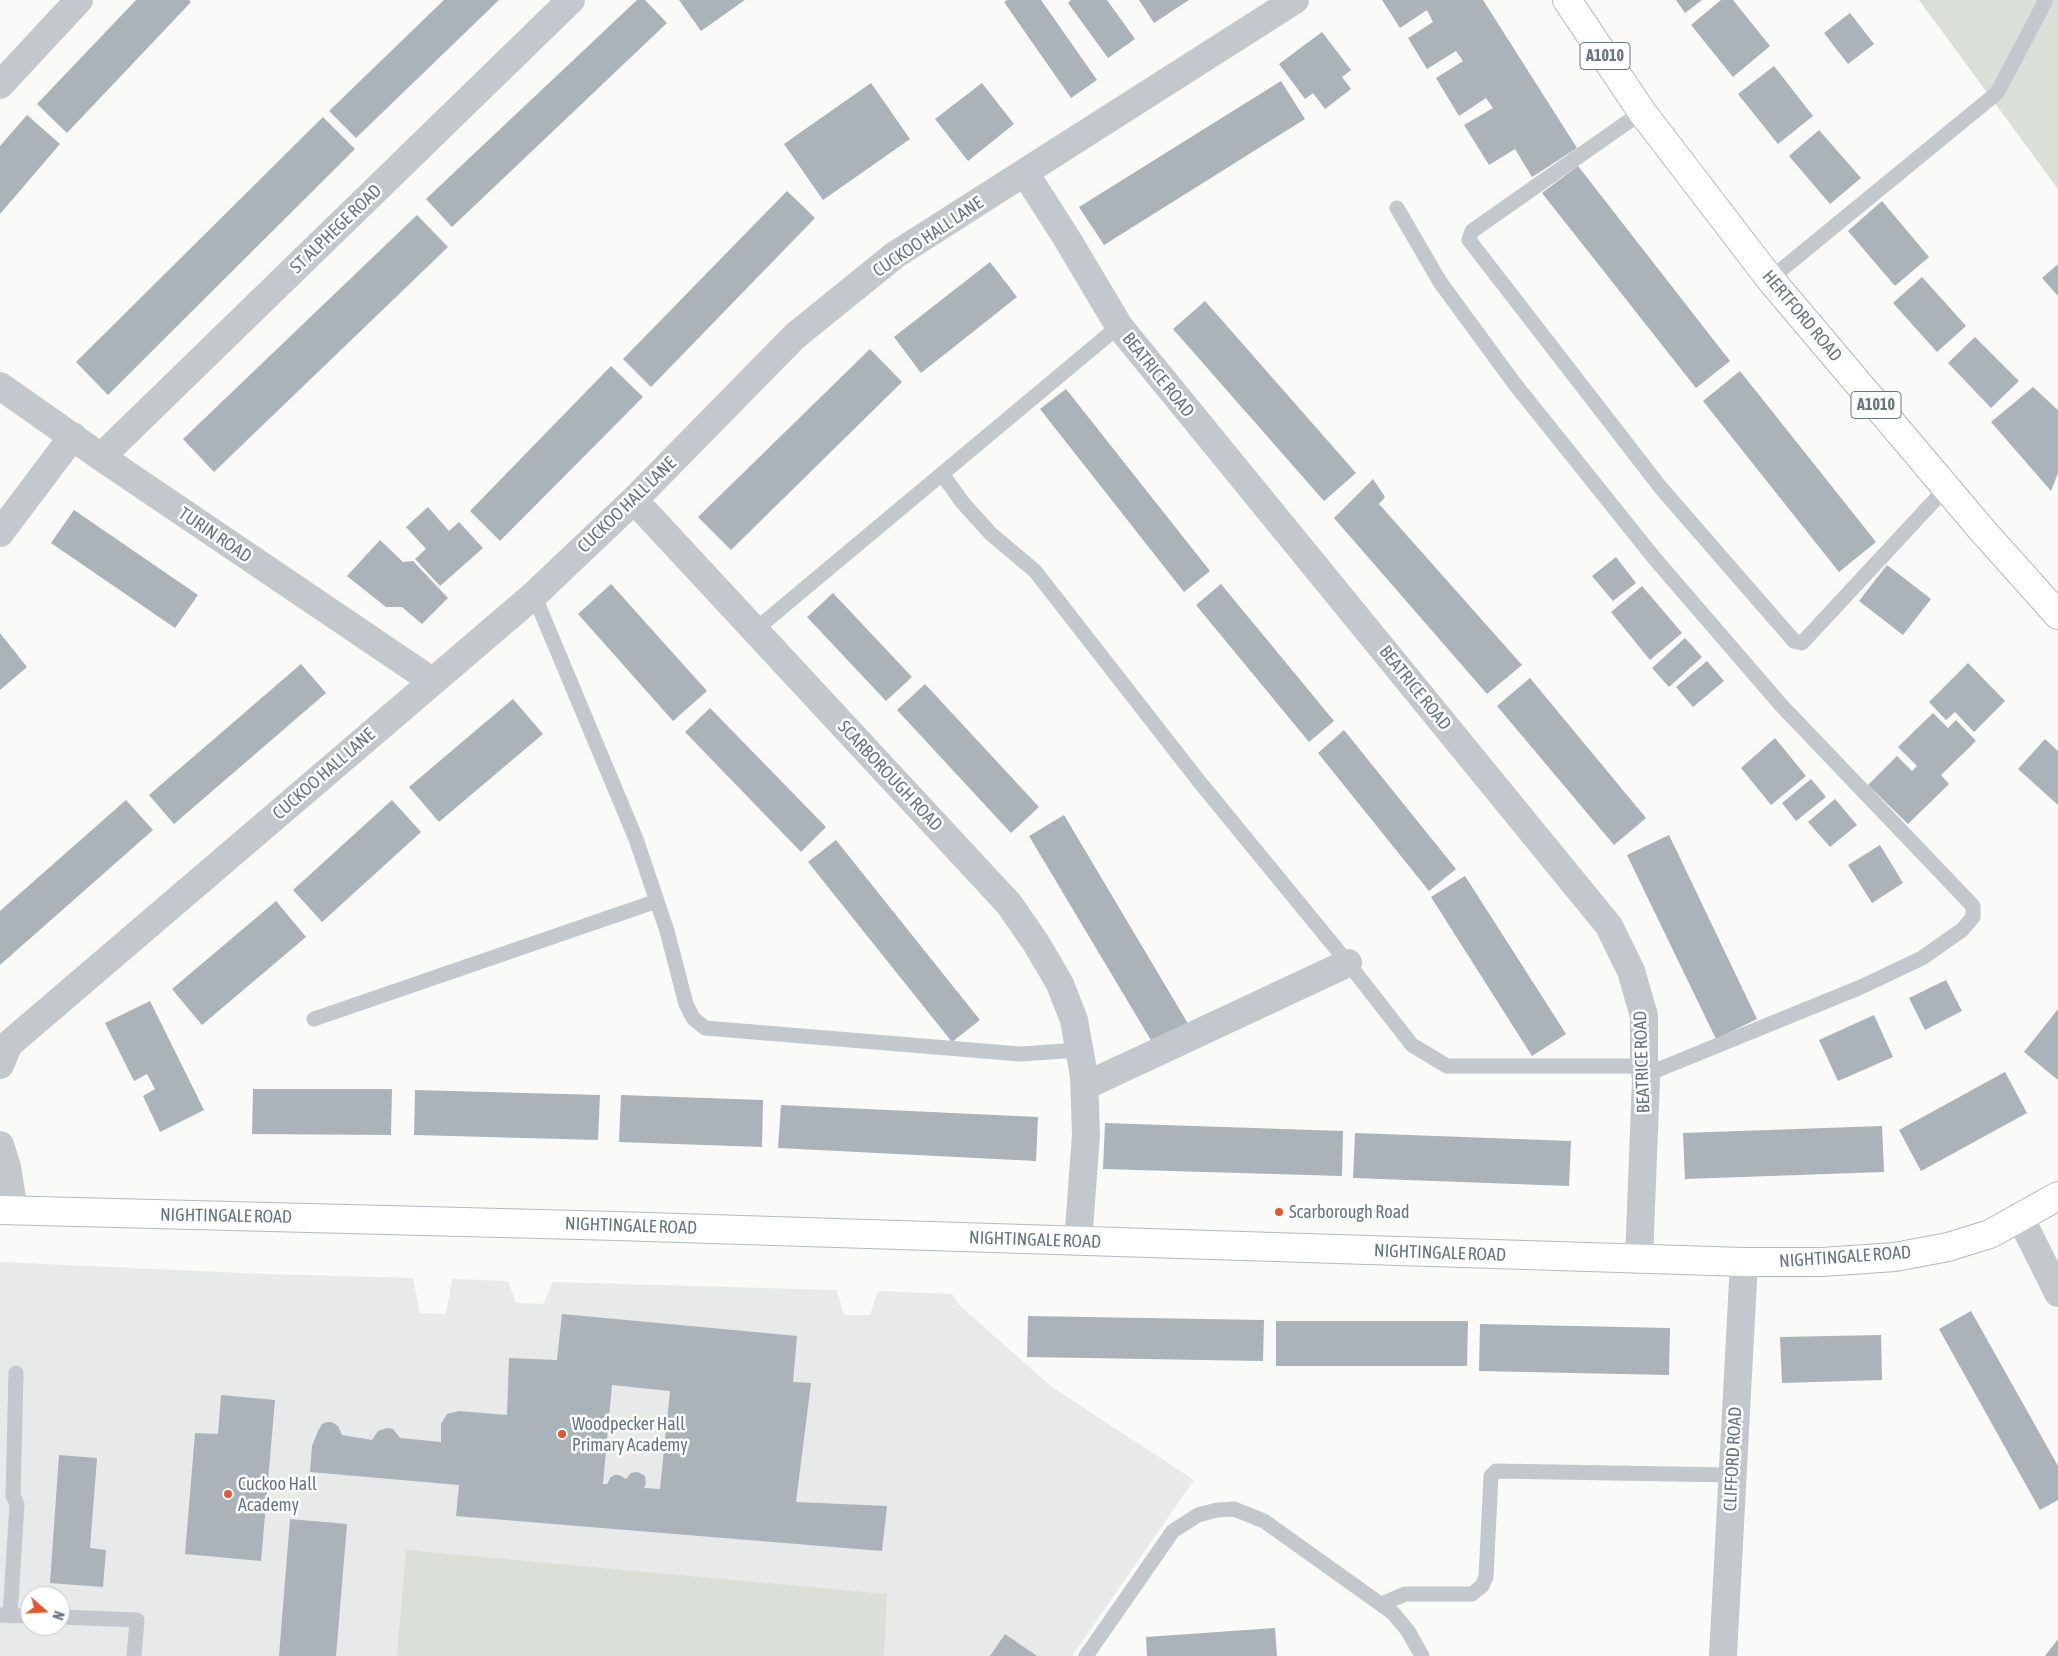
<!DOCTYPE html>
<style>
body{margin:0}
#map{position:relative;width:2058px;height:1656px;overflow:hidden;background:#fafaf8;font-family:"Asap Condensed",sans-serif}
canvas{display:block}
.north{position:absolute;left:20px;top:1586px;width:50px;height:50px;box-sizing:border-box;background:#fff;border:1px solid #c1c8cd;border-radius:50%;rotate:109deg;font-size:14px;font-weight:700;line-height:20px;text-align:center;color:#657683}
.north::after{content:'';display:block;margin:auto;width:18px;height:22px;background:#e4572e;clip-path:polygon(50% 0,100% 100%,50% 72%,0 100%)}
</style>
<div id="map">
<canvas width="2058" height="1656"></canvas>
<div class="north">N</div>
</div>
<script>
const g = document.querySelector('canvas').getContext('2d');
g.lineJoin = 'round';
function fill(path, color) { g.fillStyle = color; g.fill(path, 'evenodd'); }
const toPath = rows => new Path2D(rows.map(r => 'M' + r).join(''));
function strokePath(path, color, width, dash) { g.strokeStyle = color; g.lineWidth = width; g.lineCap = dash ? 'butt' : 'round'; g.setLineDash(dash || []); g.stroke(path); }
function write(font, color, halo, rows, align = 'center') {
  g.font = font + ' "Asap Condensed",sans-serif'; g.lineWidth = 5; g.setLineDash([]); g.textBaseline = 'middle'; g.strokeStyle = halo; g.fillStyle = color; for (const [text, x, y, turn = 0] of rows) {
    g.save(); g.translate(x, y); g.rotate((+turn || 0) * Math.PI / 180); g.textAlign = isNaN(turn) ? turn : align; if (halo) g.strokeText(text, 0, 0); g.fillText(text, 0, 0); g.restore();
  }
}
fill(toPath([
 [0,1262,265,1274,413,1278,420,1313,446,1314,452,1279,508,1281,516,1303,543,1304,553,1282,837,1290,844,1315,870,1315,878,1291,952,1294,959,1305,1052,1387,1194,1480,1072,1656,0,1656],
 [30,1596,60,1596,60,1626,30,1626]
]), '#e8e9e9');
fill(toPath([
 [1919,0,2058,0,2058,189],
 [406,1550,887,1594,884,1656,397,1656]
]), '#dadfd7');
fill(toPath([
 [136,0,189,0,191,2,67,133,37,104],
 [444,0,499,0,356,138,329,111],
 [637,0,645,0,667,23,452,227,426,199],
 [679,0,745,0,701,31],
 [1007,0,1041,0,1097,80,1071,98,1004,2],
 [1071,0,1107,0,1135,39,1108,58,1068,3],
 [1139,0,1189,0,1154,23],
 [1382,0,1483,0,1577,148,1532,177,1515,149,1489,165,1464,125,1493,108,1486,98,1459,116,1436,78,1463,61,1456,51,1427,69,1408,38,1433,22,1427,10,1400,28],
 [1676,0,1702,0,1685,13],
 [1721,0,1733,0,1770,46,1733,77,1691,25],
 [1850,13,1874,44,1848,64,1824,33],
 [1322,32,1351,70,1342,77,1351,89,1325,109,1313,93,1305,99,1279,64],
 [1774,66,1813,116,1778,144,1738,94],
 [1281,81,1305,119,1104,245,1079,207],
 [871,83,910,139,823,200,784,144],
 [982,83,1014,124,968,161,935,119],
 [27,115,60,144,0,214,0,146],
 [323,117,355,149,108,395,76,362],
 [1819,130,1861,178,1830,204,1789,156],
 [1578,166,1730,361,1696,388,1542,193],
 [787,191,815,218,651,387,623,359],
 [1882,201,1929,257,1895,286,1848,231],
 [417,215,448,247,214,472,183,439],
 [990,262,1017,297,921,373,894,337],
 [2058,264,2058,296,2042,278],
 [1922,277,1966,326,1937,352,1893,303],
 [1205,301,1356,473,1324,501,1173,329],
 [1975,337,2019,381,1991,408,1948,363],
 [870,349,902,382,731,550,698,517],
 [611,366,643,397,500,541,470,511],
 [1740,371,1876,542,1839,572,1703,401],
 [2033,387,2058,410,2058,473,2051,491,1991,422],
 [1066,389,1210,571,1184,592,1040,409],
 [1373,479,1385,497,1379,504,1522,665,1487,694,1334,518],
 [428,507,449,531,459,522,483,548,440,586,415,559,426,549,406,527],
 [74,510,198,595,175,628,51,543],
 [380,540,403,562,413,561,448,598,422,624,402,607,386,607,347,576],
 [1616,557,1636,583,1613,601,1592,576],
 [1887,565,1931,599,1903,635,1859,601],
 [611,584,707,691,673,721,578,614],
 [1221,584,1334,721,1309,742,1196,605],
 [1642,586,1682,633,1650,660,1611,612],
 [833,593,912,677,886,701,807,617],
 [0,633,27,667,0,690],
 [1685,638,1702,657,1669,687,1652,668],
 [1707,661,1724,681,1693,707,1676,687],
 [1968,663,2005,701,1974,732,1955,712,1946,720,1929,702],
 [301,664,326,693,174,824,149,795],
 [1530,678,1646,818,1614,845,1497,706],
 [925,684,1039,807,1011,833,897,710],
 [513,699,543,734,439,822,409,787],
 [710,708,826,827,801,852,685,732],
 [1933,713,1948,728,1956,720,1976,741,1941,775,1949,784,1908,824,1868,785,1897,756,1912,771,1917,766,1898,747],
 [1344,730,1456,869,1429,891,1318,753],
 [1775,738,1806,776,1771,805,1741,768],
 [2045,739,2058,751,2058,805,2018,769],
 [1811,779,1826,797,1796,821,1782,803],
 [1835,799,1857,825,1830,847,1808,822],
 [126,800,153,830,0,965,0,911],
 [392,800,421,832,322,922,293,890],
 [1064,815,1190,1027,1155,1047,1029,836],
 [1669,835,1757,1019,1716,1039,1627,855],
 [836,840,980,1020,952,1042,808,862],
 [1880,845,1903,883,1872,903,1848,865],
 [1465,876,1566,1034,1532,1056,1431,897],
 [276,901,306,937,202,1025,172,989],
 [1946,980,1962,1011,1925,1030,1909,998],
 [150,1001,204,1110,160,1132,143,1096,155,1089,147,1074,134,1081,105,1023],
 [2058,1009,2058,1080,2024,1052],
 [1874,1015,1893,1057,1838,1081,1819,1040],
 [2005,1072,2027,1113,1921,1171,1899,1130],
 [253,1089,392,1089,391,1135,252,1134],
 [415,1090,600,1095,598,1140,414,1135],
 [621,1095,763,1100,762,1147,619,1142],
 [781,1105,1038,1117,1036,1161,778,1148],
 [1105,1123,1343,1131,1342,1176,1103,1169],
 [1882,1126,1884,1172,1685,1179,1683,1133],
 [1355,1133,1571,1141,1569,1186,1353,1178],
 [1971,1311,2058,1466,2058,1500,2040,1510,1939,1329],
 [562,1314,797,1336,793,1382,811,1383,796,1502,887,1506,882,1551,456,1516,459,1485,310,1472,312,1446,318,1431,322,1424,327,1422,332,1422,338,1426,342,1435,372,1440,378,1431,387,1428,393,1429,400,1438,441,1442,441,1424,447,1414,459,1411,507,1415,509,1358,557,1360],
 [612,1385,670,1391,660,1489,644,1488,646,1483,645,1476,638,1472,631,1473,626,1479,619,1475,615,1475,611,1477,607,1484,603,1484],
 [1028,1316,1264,1320,1263,1361,1027,1357],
 [1276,1321,1468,1321,1467,1366,1276,1366],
 [1480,1324,1670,1328,1669,1375,1479,1371],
 [1881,1335,1882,1380,1782,1383,1780,1337],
 [221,1395,275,1400,261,1561,185,1554,195,1433,218,1434],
 [59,1455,97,1458,90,1548,106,1550,103,1587,50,1583],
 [290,1519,347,1524,336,1656,279,1656],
 [1275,1628,1277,1656,1147,1656,1146,1637],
 [1005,1634,1037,1656,990,1656],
 [2058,1639,2058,1656,2045,1656]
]), '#aab3b9');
const secondary = toPath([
 [0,1210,617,1226,1744,1262,1822,1262,1895,1257,1948,1247,1990,1234,2058,1196]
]);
const primary = toPath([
 [1567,0,1642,112,1770,279,1982,530,2058,615]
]);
strokePath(secondary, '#b3babf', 30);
strokePath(primary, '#b5babe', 30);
strokePath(toPath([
 [1642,112,1472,231,1469,240,1661,488,1794,641,1802,643,1946,488],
 [1397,208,1440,282,1514,383,1655,559,1781,705,1973,906,1973,917,1962,930,1922,958,1861,987,1645,1075],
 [1770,279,1997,93,2046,0],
 [942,474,963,503,991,534,1035,571,1198,780,1348,963,1412,1045,1447,1066,1644,1066],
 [534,595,636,839,667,931,686,1004,693,1018,705,1028,1020,1054,1080,1050],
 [755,630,1119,326],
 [314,1019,657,901],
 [1382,1604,1405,1594,1472,1594,1482,1586,1486,1577,1491,1476,1496,1471,1732,1475],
 [1,1615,30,1616],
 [10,1616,17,1504,13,1496,16,1373],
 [60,1617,137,1620,134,1656],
 [1086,1656,1173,1531,1198,1515,1217,1510,1234,1509,1264,1521,1393,1613,1408,1631,1422,1656]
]), '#c3c8cc', 15);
strokePath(toPath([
 [0,85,79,0],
 [1025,173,1066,237,1119,326,1609,926,1631,971,1644,1016,1644,1066,1646,1079,1639,1259],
 [0,386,101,457,432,681],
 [101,457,571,0],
 [634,500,1009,904,1036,943,1060,984,1074,1020,1084,1076,1086,1135,1078,1242],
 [0,533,73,436],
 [0,1065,9,1044,534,595,634,500,795,336,895,255,1295,0],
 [1085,1086,1348,963],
 [0,1145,7,1167,14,1211],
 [2020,1217,2058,1293],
 [1723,1656,1744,1262]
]), '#c3c8cc', 28);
strokePath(secondary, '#fff', 28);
strokePath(primary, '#fff', 28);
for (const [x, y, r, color] of [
 [1279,1212,5,"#e4572e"],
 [562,1434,5,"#e4572e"],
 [228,1494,5,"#e4572e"]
]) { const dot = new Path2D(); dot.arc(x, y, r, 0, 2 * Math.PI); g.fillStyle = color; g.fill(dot); strokePath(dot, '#fff', 2); }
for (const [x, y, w] of [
 [1605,56,50],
 [1876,405,50]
]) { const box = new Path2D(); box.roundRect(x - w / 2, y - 13.5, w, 27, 4); g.fillStyle = '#fff'; g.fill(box); strokePath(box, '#657683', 1); }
write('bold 16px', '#657683', null, [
 ["A1010",1605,56],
 ["A1010",1876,405]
]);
write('18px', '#657683', '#fff', [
 ["ST ALPHEGE ROAD",336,229,-44],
 ["CUCKOO HALL LANE",928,237,-34],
 ["HERTFORD ROAD",1802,316,50],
 ["BEATRICE ROAD",1158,375,51],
 ["CUCKOO HALL LANE",627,505,-44],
 ["TURIN ROAD",215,535,34],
 ["BEATRICE ROAD",1415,688,51],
 ["CUCKOO HALL LANE",324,774,-41],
 ["SCARBOROUGH ROAD",890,776,47],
 ["BEATRICE ROAD",1642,1062,-92],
 ["NIGHTINGALE ROAD",226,1216,1],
 ["NIGHTINGALE ROAD",631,1226,2],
 ["NIGHTINGALE ROAD",1035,1240,2],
 ["NIGHTINGALE ROAD",1440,1253,2],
 ["NIGHTINGALE ROAD",1845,1257,-4],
 ["CLIFFORD ROAD",1733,1459,-87]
]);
write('18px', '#657683', '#fff', [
 ["Scarborough Road",1289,1212],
 ["Woodpecker Hall",572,1424],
 ["Primary Academy",572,1445],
 ["Cuckoo Hall",238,1484],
 ["Academy",238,1505]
], 'left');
</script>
